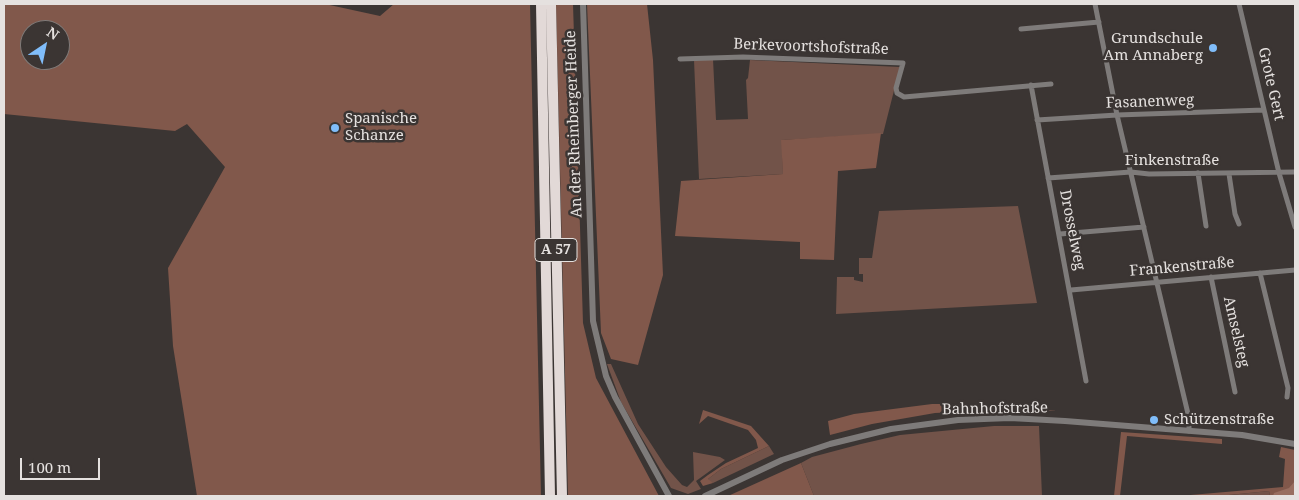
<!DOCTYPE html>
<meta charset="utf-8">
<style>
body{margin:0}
#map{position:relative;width:1299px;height:500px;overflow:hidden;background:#3b3533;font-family:"Noto Serif",serif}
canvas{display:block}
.frame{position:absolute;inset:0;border:5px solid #e5e1df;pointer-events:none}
.north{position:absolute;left:20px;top:20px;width:50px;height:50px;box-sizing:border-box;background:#3b3533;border:1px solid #7f7a78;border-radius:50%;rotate:34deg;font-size:14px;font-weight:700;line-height:20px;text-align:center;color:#e5e1df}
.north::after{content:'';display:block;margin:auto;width:18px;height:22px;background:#80bdfa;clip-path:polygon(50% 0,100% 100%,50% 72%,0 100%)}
.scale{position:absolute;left:20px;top:458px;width:80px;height:22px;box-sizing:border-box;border:2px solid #e5e1df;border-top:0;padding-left:6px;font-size:15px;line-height:18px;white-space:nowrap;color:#e5e1df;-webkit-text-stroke:4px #3b3533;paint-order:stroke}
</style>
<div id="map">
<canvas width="1299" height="500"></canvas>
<div class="frame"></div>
<div class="north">N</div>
<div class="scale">100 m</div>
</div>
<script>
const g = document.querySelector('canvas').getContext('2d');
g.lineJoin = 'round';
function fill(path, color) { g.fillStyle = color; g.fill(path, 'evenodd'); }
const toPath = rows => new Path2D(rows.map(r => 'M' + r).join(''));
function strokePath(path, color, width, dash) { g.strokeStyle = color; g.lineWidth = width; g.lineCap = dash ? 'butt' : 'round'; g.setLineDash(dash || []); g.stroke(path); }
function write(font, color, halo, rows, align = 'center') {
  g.font = font + ' "Noto Serif",serif'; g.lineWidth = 5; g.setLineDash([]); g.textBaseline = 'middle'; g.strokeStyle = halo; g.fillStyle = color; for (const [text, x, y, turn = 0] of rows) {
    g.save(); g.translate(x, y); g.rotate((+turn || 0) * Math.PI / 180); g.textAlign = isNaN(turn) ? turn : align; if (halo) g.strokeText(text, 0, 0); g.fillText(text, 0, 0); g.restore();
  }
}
fill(toPath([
 [713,59,716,120,748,119,746,80,748,78,750,60,900,67,883,134,782,140,783,174,699,179,694,60],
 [1018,206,1037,303,836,314,837,277,854,277,854,280,863,282,863,274,859,274,859,258,872,258,879,211],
 [607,364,611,364,638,424,666,467,682,485,687,487,694,480,693,452,720,457,725,460,696,481,701,489,688,494,671,488,621,402],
 [994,426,1039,426,1042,496,814,496,801,463,812,457,861,444,900,435],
 [769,446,774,454,713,483,709,482,708,479,721,469],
 [1269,491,1270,496,1219,496]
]), '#725349');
fill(toPath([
 [4,4,325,4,380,16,394,4,530,4,541,496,197,496,173,346,168,268,225,167,187,124,175,131,4,114],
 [30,30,60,30,60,60,30,60],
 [556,4,573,4,583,323,596,378,659,496,568,496],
 [587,4,647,4,653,60,663,275,638,365,611,359,601,333],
 [881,133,876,168,838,171,834,260,800,259,800,242,675,236,681,181,783,174,781,140],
 [932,404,975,404,1057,411,996,410,935,413,872,424,830,435,828,421,854,414],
 [703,410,751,426,769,446,721,469,708,479,713,483,703,486,700,481,708,475,726,463,758,448,756,440,748,430,708,416,699,424],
 [1121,432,1222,439,1222,444,1127,436,1120,496,1114,496],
 [1281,447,1295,450,1295,496,1270,496,1269,491,1219,496,1179,496,1283,487,1285,459,1279,457],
 [801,463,814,496,728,496]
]), '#81584b');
fill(toPath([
 [1295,481,1295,496,1273,496,1274,493,1289,488]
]), '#986e60');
strokePath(toPath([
 [1095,4,1117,115,1189,418,1189,431],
 [1239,4,1279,173,1295,227],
 [1021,29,1099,22],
 [680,59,743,57,903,63,896,88,897,93,904,97,1051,84],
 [1031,85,1086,381],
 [1037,120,1117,115,1264,110],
 [1198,173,1206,226],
 [1229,174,1235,214,1239,224],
 [1048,178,1131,172,1149,174,1295,172],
 [1060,234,1144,227],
 [1260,273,1288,388,1287,397],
 [1211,277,1235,392],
 [1071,290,1295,270]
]), '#7e7b7a', 5);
strokePath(toPath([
 [583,4,593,321,606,376,615,397,669,496],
 [705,496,782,460,830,444,891,429,958,420,1010,418,1065,421,1242,435,1295,444]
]), '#7e7b7a', 6);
strokePath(toPath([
 [541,4,550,496],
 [551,4,562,496]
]), '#e2d9d7', 10);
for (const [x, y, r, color] of [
 [1213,48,5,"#80bdfa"],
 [335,128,5,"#80bdfa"],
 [1154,420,5,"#80bdfa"]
]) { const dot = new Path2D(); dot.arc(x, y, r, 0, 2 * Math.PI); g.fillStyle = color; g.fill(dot); strokePath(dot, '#3b3533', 2); }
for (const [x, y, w] of [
 [556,250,42]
]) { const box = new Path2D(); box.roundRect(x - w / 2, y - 11.5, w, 23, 4); g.fillStyle = '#3b3533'; g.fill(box); strokePath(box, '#e5e1df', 1); }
write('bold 14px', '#e5e1df', null, [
 ["A 57",556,250]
]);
write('15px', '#e5e1df', '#3b3533', [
 ["Grundschule",1203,39,"right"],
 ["Am Annaberg",1203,56,"right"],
 ["Spanische",345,119],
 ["Schanze",345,136],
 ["Schützenstraße",1164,420]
], 'left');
write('15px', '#e5e1df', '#3b3533', [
 ["Berkevoortshofstraße",811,47,2],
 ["Grote Gert",1271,84,77],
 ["Fasanenweg",1150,102,-2],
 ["An der Rheinberger Heide",574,124,-92],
 ["Finkenstraße",1172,161],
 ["Drosselweg",1072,230,79],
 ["Frankenstraße",1182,267,-5],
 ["Amselsteg",1236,332,77],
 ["Bahnhofstraße",995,409,-1]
]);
</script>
